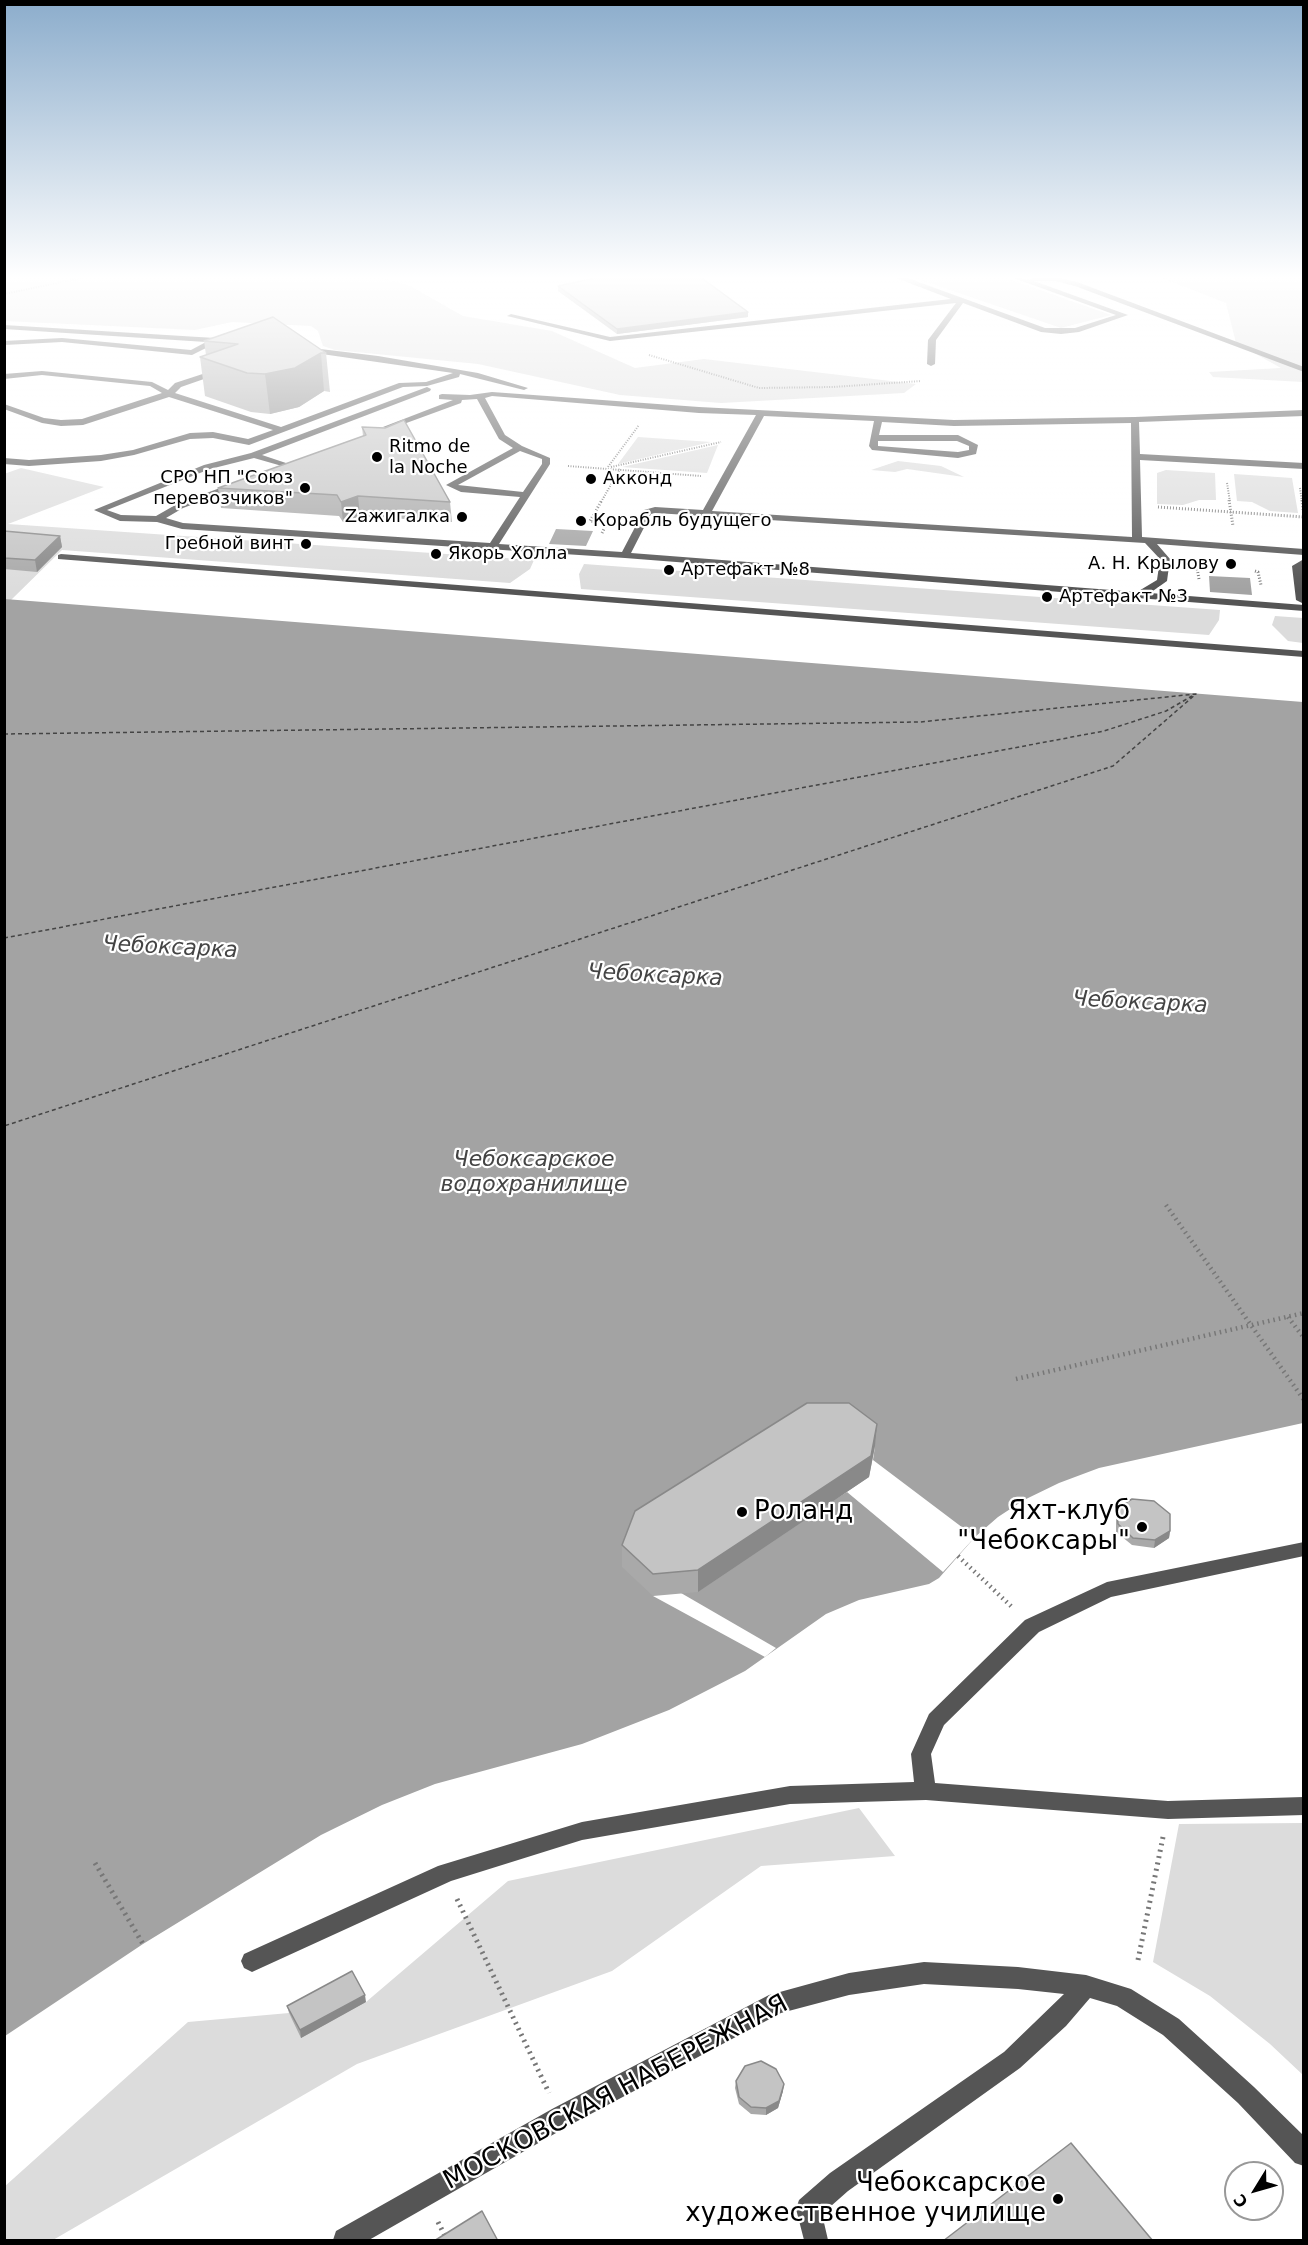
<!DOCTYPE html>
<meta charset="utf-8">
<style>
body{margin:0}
#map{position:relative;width:1308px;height:2245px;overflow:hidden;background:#fff;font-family:"DejaVu Sans",sans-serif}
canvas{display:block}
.frame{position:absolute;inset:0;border:6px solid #000;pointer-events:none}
.north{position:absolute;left:1224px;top:2161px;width:60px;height:60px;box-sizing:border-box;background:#fff;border:2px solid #999;border-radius:50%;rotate:233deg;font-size:16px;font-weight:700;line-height:24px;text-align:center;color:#000}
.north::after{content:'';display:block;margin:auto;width:21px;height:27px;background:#000;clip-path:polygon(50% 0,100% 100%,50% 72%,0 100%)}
</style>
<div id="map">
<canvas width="1308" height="2245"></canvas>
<div class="frame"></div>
<div class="north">С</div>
</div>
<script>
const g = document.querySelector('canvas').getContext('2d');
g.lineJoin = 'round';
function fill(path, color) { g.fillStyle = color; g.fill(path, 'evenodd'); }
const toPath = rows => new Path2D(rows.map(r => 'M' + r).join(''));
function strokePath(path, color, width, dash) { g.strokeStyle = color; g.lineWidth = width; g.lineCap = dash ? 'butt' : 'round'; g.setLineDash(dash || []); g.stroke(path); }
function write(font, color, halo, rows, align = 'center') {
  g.font = font + ' "DejaVu Sans",sans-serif'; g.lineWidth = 4.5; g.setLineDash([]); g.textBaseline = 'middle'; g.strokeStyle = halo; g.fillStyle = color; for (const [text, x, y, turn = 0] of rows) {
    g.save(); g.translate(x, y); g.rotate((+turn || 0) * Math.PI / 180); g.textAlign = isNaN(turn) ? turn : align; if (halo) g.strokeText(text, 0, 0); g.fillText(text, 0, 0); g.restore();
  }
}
fill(toPath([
 [5,276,374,276,410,286,463,316,552,331,635,368,704,359,916,384,904,393,721,403,620,395,478,364,335,350,323,346,318,331,311,326,232,322,195,330,5,321],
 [909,276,1000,276,1111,315,1061,328],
 [1157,276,1303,276,1303,382,1213,377,1209,372,1281,368,1236,343,1226,303],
 [638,437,711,442,618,464],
 [718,445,707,473,622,467],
 [898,461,941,466,964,477,907,469,895,472,871,470],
 [21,468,104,487,8,524,534,560,530,569,510,583,62,550,11,600,5,599,4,474],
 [1166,470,1215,473,1216,500,1199,500,1183,505,1157,504,1157,473],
 [1234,474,1292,478,1298,513,1270,511,1252,502,1237,501],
 [584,564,1220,610,1219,620,1209,635,581,589,579,574],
 [1275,616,1303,618,1303,643,1288,641,1272,625],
 [859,1808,895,1856,761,1866,612,1971,357,2064,53,2240,5,2240,4,2187,188,2022,289,2013,302,2037,366,2002,508,1881],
 [1303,1823,1304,1823,1303,2075,1270,2044,1210,1996,1153,1962,1179,1824]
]), '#dcdcdc');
fill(toPath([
 [556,529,593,531,586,546,549,544],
 [1209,576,1250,578,1252,595,1210,592],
 [5,599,1303,702,1303,1423,1099,1468,1059,1483,1024,1500,998,1517,975,1537,939,1578,929,1584,859,1600,826,1614,745,1671,669,1710,582,1744,435,1784,382,1805,321,1835,143,1944,5,2036]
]), '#a3a3a3');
fill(toPath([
 [847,1424,875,1446,873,1460,975,1537,943,1572,847,1492,681,1593,776,1648,765,1657,653,1596]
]), '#fff');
strokePath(toPath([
 [4,734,920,722,1196,694,1113,766,4,1126],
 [4,938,1104,731,1166,711,1192,696]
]), '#444', 1.5, [4, 3]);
strokePath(toPath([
 [4,294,91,276],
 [649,355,759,388,833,387,921,381],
 [568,466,701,476],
 [608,467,639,425],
 [611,467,721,442],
 [1227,483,1230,502],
 [1300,488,1302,502],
 [601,502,620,469]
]), '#777', 2, [1, 1.5]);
strokePath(toPath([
 [1229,500,1233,526],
 [1302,500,1304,517],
 [1158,507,1304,517],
 [602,533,605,527,603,524,590,521,602,500],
 [1255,571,1258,572,1261,585],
 [1199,579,1197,568,1202,568]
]), '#777', 3, [1, 2]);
strokePath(toPath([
 [1166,1205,1304,1400],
 [1288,1317,1304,1338],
 [1016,1379,1304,1313],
 [958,1556,1012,1607]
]), '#777', 4.5, [1.5, 4]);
strokePath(toPath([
 [95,1863,143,1944],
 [457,1899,549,2093],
 [1138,1960,1163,1837],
 [438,2222,447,2240]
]), '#777', 5, [2, 4.5]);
fill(toPath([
 [891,276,902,276,1045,328,1075,328,1116,315,1008,276,1030,280,1033,277,1055,277,1077,282,1304,367,1304,372,1075,286,1055,281,1034,281,1128,315,1079,332,1061,334,1041,332,963,303,936,340,935,364,931,366,927,364,928,340,956,303,610,341,507,316,511,314,610,337,951,299,891,276],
 [4,325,215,338,230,341,216,343,192,355,62,342,4,345,4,341,62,338,191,350,206,342,4,329,4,325],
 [304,347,378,356,478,373,528,388,524,390,460,374,459,377,427,386,403,387,249,445,213,438,190,439,134,455,101,461,29,466,4,464,4,458,29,460,101,455,133,450,190,433,213,432,248,439,273,430,169,397,83,425,61,426,42,423,4,409,4,404,44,418,61,420,82,419,162,393,150,386,42,375,4,379,4,374,42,371,152,382,168,390,175,383,221,368,225,370,224,372,181,387,175,393,281,427,399,383,426,382,453,373,301,351,301,347,304,347],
 [427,387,431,389,430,391,262,455,289,464,289,468,254,458,210,469,107,510,121,515,156,516,177,504,236,482,241,485,239,487,183,508,166,518,183,523,490,543,520,497,461,492,446,485,513,448,499,439,477,399,462,400,461,403,390,429,383,427,453,400,439,399,439,395,442,394,470,395,492,392,699,407,954,420,1135,417,1304,410,1304,416,1139,422,1140,454,1304,463,1304,469,1140,460,1142,537,1304,549,1304,555,1157,544,1170,559,1167,581,1150,593,1304,605,1304,611,625,558,182,529,157,522,120,521,94,510,204,465,251,453,427,387],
 [492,396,699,413,756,415,703,510,655,507,644,510,622,552,499,544,550,464,550,458,522,446,505,435,485,398,492,396],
 [764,416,874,421,869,446,872,450,958,458,976,454,978,445,958,435,879,435,882,422,954,426,1131,423,1132,537,712,511,764,416],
 [878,441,957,441,969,446,969,450,958,452,878,446,878,441],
 [520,451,542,459,542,464,523,492,458,485,520,451],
 [655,513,1145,543,1160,559,1157,580,1137,592,631,553,651,514,655,513],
 [61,554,1304,651,1304,657,58,559,58,555,61,554],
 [1304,559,1302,567,1304,604,1296,600,1292,566,1304,559],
 [1304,1542,1304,1556,1111,1597,1039,1632,944,1725,931,1754,935,1783,1168,1801,1304,1797,1304,1815,1168,1819,926,1800,790,1804,582,1840,451,1881,252,1972,244,1968,241,1961,244,1954,438,1866,582,1822,790,1786,914,1782,911,1754,929,1714,1025,1620,1107,1582,1304,1542],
 [924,1962,1018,1967,1086,1975,1131,1989,1179,2019,1254,2087,1304,2136,1304,2166,1295,2163,1238,2103,1163,2035,1117,2006,1090,1998,1066,2026,1020,2068,848,2191,822,2214,828,2240,804,2240,796,2209,799,2200,830,2173,1004,2052,1064,1994,1018,1989,924,1984,849,1995,781,2013,570,2125,369,2240,333,2240,336,2231,552,2109,769,1995,849,1973,924,1962]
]), '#555');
fill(toPath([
 [558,286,748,317,617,334,558,291],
 [204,341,326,353,330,392,324,391,299,407,270,414,251,412,205,396,200,357,206,355],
 [362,427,450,502,452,522,360,516,343,522,339,516,221,508,218,488,363,436],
 [4,531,60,536,62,547,37,572,4,569],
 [877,1424,875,1446,869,1477,698,1592,653,1596,622,1567,622,1545],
 [1117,1508,1170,1531,1169,1538,1154,1548,1132,1545,1116,1532,1116,1515],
 [366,2002,301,2038,289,2013,287,2006],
 [736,2081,783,2091,778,2108,766,2115,751,2114,739,2104,735,2088]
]), '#a9a9a9');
fill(toPath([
 [748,312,748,317,617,334,617,329],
 [321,353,324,391,299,407,270,414,265,374],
 [358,496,360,516,343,522,341,502],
 [60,536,62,547,37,572,35,560],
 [877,1424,875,1446,869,1477,698,1592,698,1570],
 [1170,1531,1169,1538,1154,1548,1155,1540],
 [365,1995,366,2002,301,2038,300,2030],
 [784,2084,783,2091,778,2108,766,2115,766,2108]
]), '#898989');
const building = toPath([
 [606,276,699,276,748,312,617,329,558,286,606,276],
 [273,317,326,353,321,353,295,368,265,374,247,373,200,357,238,344,204,341,273,317],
 [404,420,450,502,358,496,341,502,337,495,218,488,366,435,362,427,385,428,404,420],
 [4,531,60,536,35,560,4,558,4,531],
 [807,1403,849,1403,877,1424,871,1456,698,1570,653,1574,622,1545,635,1511,807,1403],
 [1132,1499,1154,1501,1170,1514,1170,1531,1155,1540,1133,1538,1118,1524,1117,1508,1132,1499],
 [352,1971,365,1995,300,2030,287,2006,352,1971],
 [761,2061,776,2069,784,2084,779,2101,766,2108,751,2107,739,2097,736,2081,745,2066,761,2061],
 [1071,2143,1153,2241,943,2241,1071,2143],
 [482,2211,498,2241,434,2241,482,2211]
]);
fill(building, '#c4c4c4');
strokePath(building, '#898989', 1.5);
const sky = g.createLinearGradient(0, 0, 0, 590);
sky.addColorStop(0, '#8cadcc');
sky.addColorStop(0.47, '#fff');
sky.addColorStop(1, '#ffffff00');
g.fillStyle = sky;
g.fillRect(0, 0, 1308, 590);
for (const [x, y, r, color] of [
 [377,457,6,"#000"],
 [591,479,6,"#000"],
 [305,488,6,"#000"],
 [462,517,6,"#000"],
 [581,521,6,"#000"],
 [306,544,6,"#000"],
 [436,554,6,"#000"],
 [1231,564,6,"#000"],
 [669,570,6,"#000"],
 [1047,597,6,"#000"],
 [742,1512,6,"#000"],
 [1142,1527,6,"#000"],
 [1058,2199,6,"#000"]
]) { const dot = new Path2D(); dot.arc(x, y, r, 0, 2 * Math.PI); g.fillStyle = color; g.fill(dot); strokePath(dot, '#fff', 2); }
write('18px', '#000', '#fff', [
 ["Ritmo de",389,447],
 ["la Noche",389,468],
 ["СРО НП \"Союз",293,478,"right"],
 ["перевозчиков\"",293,499,"right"],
 ["Акконд",603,479],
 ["Zажигалка",450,517,"right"],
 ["Корабль будущего",593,521],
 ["Гребной винт",294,544,"right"],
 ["Якорь Холла",448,554],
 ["А. Н. Крылову",1219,564,"right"],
 ["Артефакт №8",681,570],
 ["Артефакт №3",1059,597]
], 'left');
write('italic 22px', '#444', '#fff', [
 ["Чебоксарка",170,948,3],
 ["Чебоксарка",655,976,3],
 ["Чебоксарка",1140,1003,3],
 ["Чебоксарское",534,1160],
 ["водохранилище",534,1185]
]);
write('26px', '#000', '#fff', [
 ["Роланд",754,1512,"left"],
 ["Яхт-клуб",1130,1512],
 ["\"Чебоксары\"",1130,1542],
 ["Чебоксарское",1046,2184],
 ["художественное училище",1046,2214]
], 'right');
write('26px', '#000', '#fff', [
 ["МОСКОВСКАЯ НАБЕРЕЖНАЯ",616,2093,-28]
]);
</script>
